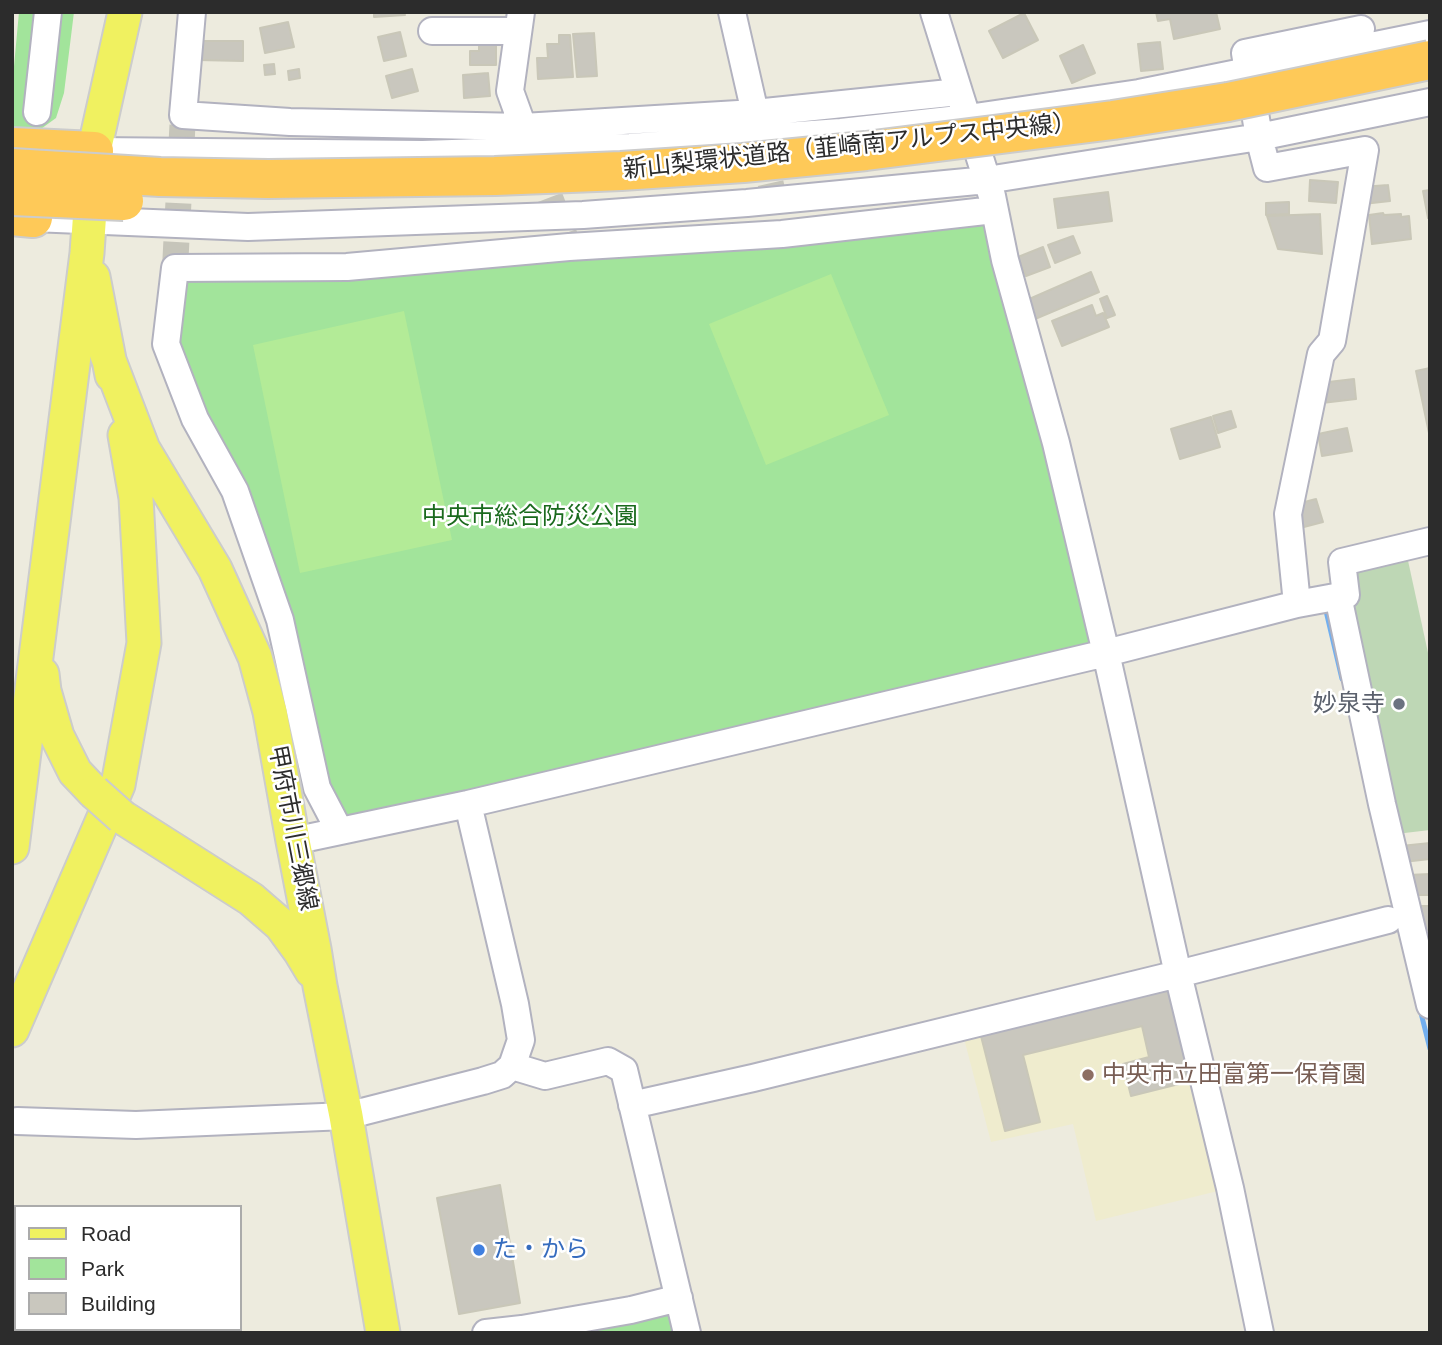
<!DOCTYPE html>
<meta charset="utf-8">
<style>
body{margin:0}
#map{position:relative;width:1442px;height:1345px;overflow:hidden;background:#edebde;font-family:Helvetica,sans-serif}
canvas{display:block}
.frame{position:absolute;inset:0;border:14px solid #2c2c2c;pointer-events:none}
.legend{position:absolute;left:14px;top:1205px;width:228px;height:126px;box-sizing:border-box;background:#fff;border:2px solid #ababab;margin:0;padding:9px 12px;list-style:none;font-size:21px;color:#2c2c2c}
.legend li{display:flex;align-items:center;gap:14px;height:35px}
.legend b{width:35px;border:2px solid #ababab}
</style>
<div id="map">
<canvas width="1442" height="1345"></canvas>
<div class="frame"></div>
<ul class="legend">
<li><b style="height:9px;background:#f0f160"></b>Road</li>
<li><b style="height:19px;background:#a2e49b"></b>Park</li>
<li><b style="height:19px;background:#c9c7be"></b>Building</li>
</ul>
</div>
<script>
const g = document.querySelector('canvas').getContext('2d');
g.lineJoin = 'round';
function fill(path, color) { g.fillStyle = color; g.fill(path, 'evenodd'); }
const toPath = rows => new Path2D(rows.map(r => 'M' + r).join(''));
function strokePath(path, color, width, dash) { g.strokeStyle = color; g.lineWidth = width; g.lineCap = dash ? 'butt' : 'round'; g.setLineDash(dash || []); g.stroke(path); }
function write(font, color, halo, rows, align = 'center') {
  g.font = font + ' Helvetica,"Noto Sans JP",sans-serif'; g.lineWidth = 5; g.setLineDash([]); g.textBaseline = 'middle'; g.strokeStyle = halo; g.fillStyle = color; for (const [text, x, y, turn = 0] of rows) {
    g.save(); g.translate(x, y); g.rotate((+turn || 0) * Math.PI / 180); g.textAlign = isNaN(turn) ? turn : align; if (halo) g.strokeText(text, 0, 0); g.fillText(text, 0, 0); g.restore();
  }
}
fill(toPath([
 [1178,974,1230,1188,1096,1221,1073,1124,991,1142,961,1027]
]), '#efecce');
fill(toPath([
 [19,12,74,12,64,93,56,118,34,134,12,132,12,88],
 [994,210,1106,653,339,830,280,620,166,344,175,268],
 [675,1305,682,1333,486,1333]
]), '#a2e49b');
fill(toPath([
 [1407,556,1430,662,1430,830,1396,834,1345,602,1355,567]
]), '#bed7b5');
fill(toPath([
 [831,274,889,415,766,465,709,324],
 [404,311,452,540,300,573,253,345]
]), '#b3eb97');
strokePath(toPath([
 [1326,611,1342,679],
 [1420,1009,1430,1049]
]), '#72afef', 5);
const building = toPath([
 [374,12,404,12,405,15,374,17,374,12],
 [1156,12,1216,12,1220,29,1174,39,1170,19,1158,21,1156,12],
 [1024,13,1038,40,1003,58,989,31,1024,13],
 [288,22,294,47,265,53,260,28,288,22],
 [400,32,406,56,384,61,378,37,400,32],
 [594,33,597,76,577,77,573,34,594,33],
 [559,35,570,35,573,77,538,79,537,58,548,58,547,44,559,44,559,35],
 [496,39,496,65,470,65,470,51,479,51,479,45,485,45,485,40,496,39],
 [199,41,243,41,243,61,198,60,199,41],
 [1160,42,1163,69,1141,71,1138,44,1160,42],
 [1083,45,1095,73,1072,83,1060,56,1083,45],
 [274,64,275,74,265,75,264,65,274,64],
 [299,69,300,78,289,80,288,71,299,69],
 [412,69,418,91,392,98,386,76,412,69],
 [488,73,490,96,464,98,463,75,488,73],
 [1310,180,1338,182,1336,203,1309,201,1310,180],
 [1388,185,1390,201,1363,204,1362,187,1388,185],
 [1430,190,1430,217,1428,218,1423,191,1430,190],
 [1108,192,1112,221,1058,228,1054,199,1108,192],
 [1289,202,1289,214,1266,215,1266,203,1289,202],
 [1383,213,1384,215,1401,214,1401,217,1409,216,1411,239,1372,244,1369,215,1383,213],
 [1320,214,1322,254,1278,249,1267,216,1320,214],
 [1073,236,1080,253,1055,263,1048,245,1073,236],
 [1043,247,1050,267,1026,276,1018,257,1043,247],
 [1091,272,1099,292,1035,319,1027,300,1091,272],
 [1107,296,1115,315,1107,318,1100,299,1107,296],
 [1092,305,1096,316,1103,313,1109,327,1062,346,1052,321,1092,305],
 [1430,368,1430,433,1429,433,1416,371,1430,368],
 [1354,379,1356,399,1322,403,1320,383,1354,379],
 [1231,411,1236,427,1218,433,1213,416,1231,411],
 [1211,417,1220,447,1180,459,1171,429,1211,417],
 [1347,428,1352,451,1322,456,1318,434,1347,428],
 [1316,499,1323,522,1300,528,1293,505,1316,499],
 [1430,843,1430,859,1403,862,1401,846,1430,843],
 [1430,874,1430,895,1409,895,1408,875,1430,874],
 [1419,906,1430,906,1430,930,1420,930,1419,906],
 [1171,984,1195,1080,1131,1096,1123,1064,1149,1057,1142,1026,1023,1055,1040,1122,1005,1131,980,1032,1171,984],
 [500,1185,520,1303,459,1314,437,1198,500,1185]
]);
fill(building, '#c9c7be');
strokePath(building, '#c9c7b8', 2);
strokePath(toPath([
 [762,145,782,234],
 [536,161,569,247],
 [175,268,183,115]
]), '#c6c5ba', 26, [26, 13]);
const minor = toPath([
 [192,12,183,115,290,122,523,127,510,91,521,12],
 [732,12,755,113],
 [432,31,518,31],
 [959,92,992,196,1005,260,1056,443,1106,653,1178,974,1230,1188,1260,1333],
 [37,112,48,12],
 [523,127,755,113,959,92,934,12],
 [94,151,423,154,630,147,841,132,968,118,1139,93,1430,34],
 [16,220,33,218,248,227,583,215,747,203,987,180,1259,137,1430,102],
 [1338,596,1382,804,1430,1005],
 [1297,604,1288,514,1321,354,1332,341,1365,150,1267,168,1259,137,1245,53,1361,29],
 [339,830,317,788,280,620,235,491,195,419,166,344,175,268,347,267,569,247,782,234,994,210],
 [293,841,468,804,1106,653,1297,604,1346,595,1342,562,1430,541],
 [512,1066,545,1076,608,1061,624,1070,687,1333],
 [632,1105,753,1078,1178,974,1388,920],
 [17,1121,136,1125,346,1116,483,1081,502,1075,512,1066,521,1040,515,1004,468,804],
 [486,1333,522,1329,631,1310,679,1298]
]);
const major = toPath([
 [93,277,112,375],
 [107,355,143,449,215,569,255,657,270,712,293,841,314,949,320,986,346,1116,383,1333],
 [42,674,44,691,57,736,75,772,94,792],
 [122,817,251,899,281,925,300,951,312,971],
 [12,847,87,253,94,151,125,12],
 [12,1030,118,785,144,643,136,498,125,435]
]);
const highway = toPath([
 [12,147,94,151],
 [12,216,33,218]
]);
strokePath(minor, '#b2b2bf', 30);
strokePath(major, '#ccc', 37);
strokePath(highway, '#ccc', 42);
strokePath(minor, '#fff', 26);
strokePath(major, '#f0f160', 33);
strokePath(highway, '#fec958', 38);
const majorBridge = toPath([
 [94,792,122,817]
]);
const highwayBridge = toPath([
 [12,168,160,177,268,179,495,176,621,171,743,163,866,151,1113,120,1228,102,1430,60],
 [12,196,124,201]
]);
strokePath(majorBridge, '#ccc', 37, []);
strokePath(highwayBridge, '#ccc', 42, []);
strokePath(majorBridge, '#f0f160', 33);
strokePath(highwayBridge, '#fec958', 38);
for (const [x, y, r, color] of [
 [1399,704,7,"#6b7280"],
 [1088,1075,7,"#8d6e63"],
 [479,1250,7,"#3f7fe0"]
]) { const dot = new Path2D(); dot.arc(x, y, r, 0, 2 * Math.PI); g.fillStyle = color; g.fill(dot); strokePath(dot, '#fff', 2.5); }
write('24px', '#2c2c2c', '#fff', [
 ["新山梨環状道路（韮崎南アルプス中央線）",850,147,-6],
 ["甲府市川三郷線",292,828,79]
]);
write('24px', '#1a6a1d', '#fff', [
 ["中央市総合防災公園",530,517]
]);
write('24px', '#5b616d', '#fff', [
 ["妙泉寺",1385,704]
], 'right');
write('24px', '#785e54', '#fff', [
 ["中央市立田富第一保育園",1102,1075]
], 'left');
write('24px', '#366cbe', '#fff', [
 ["た・から",493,1250]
], 'left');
</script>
